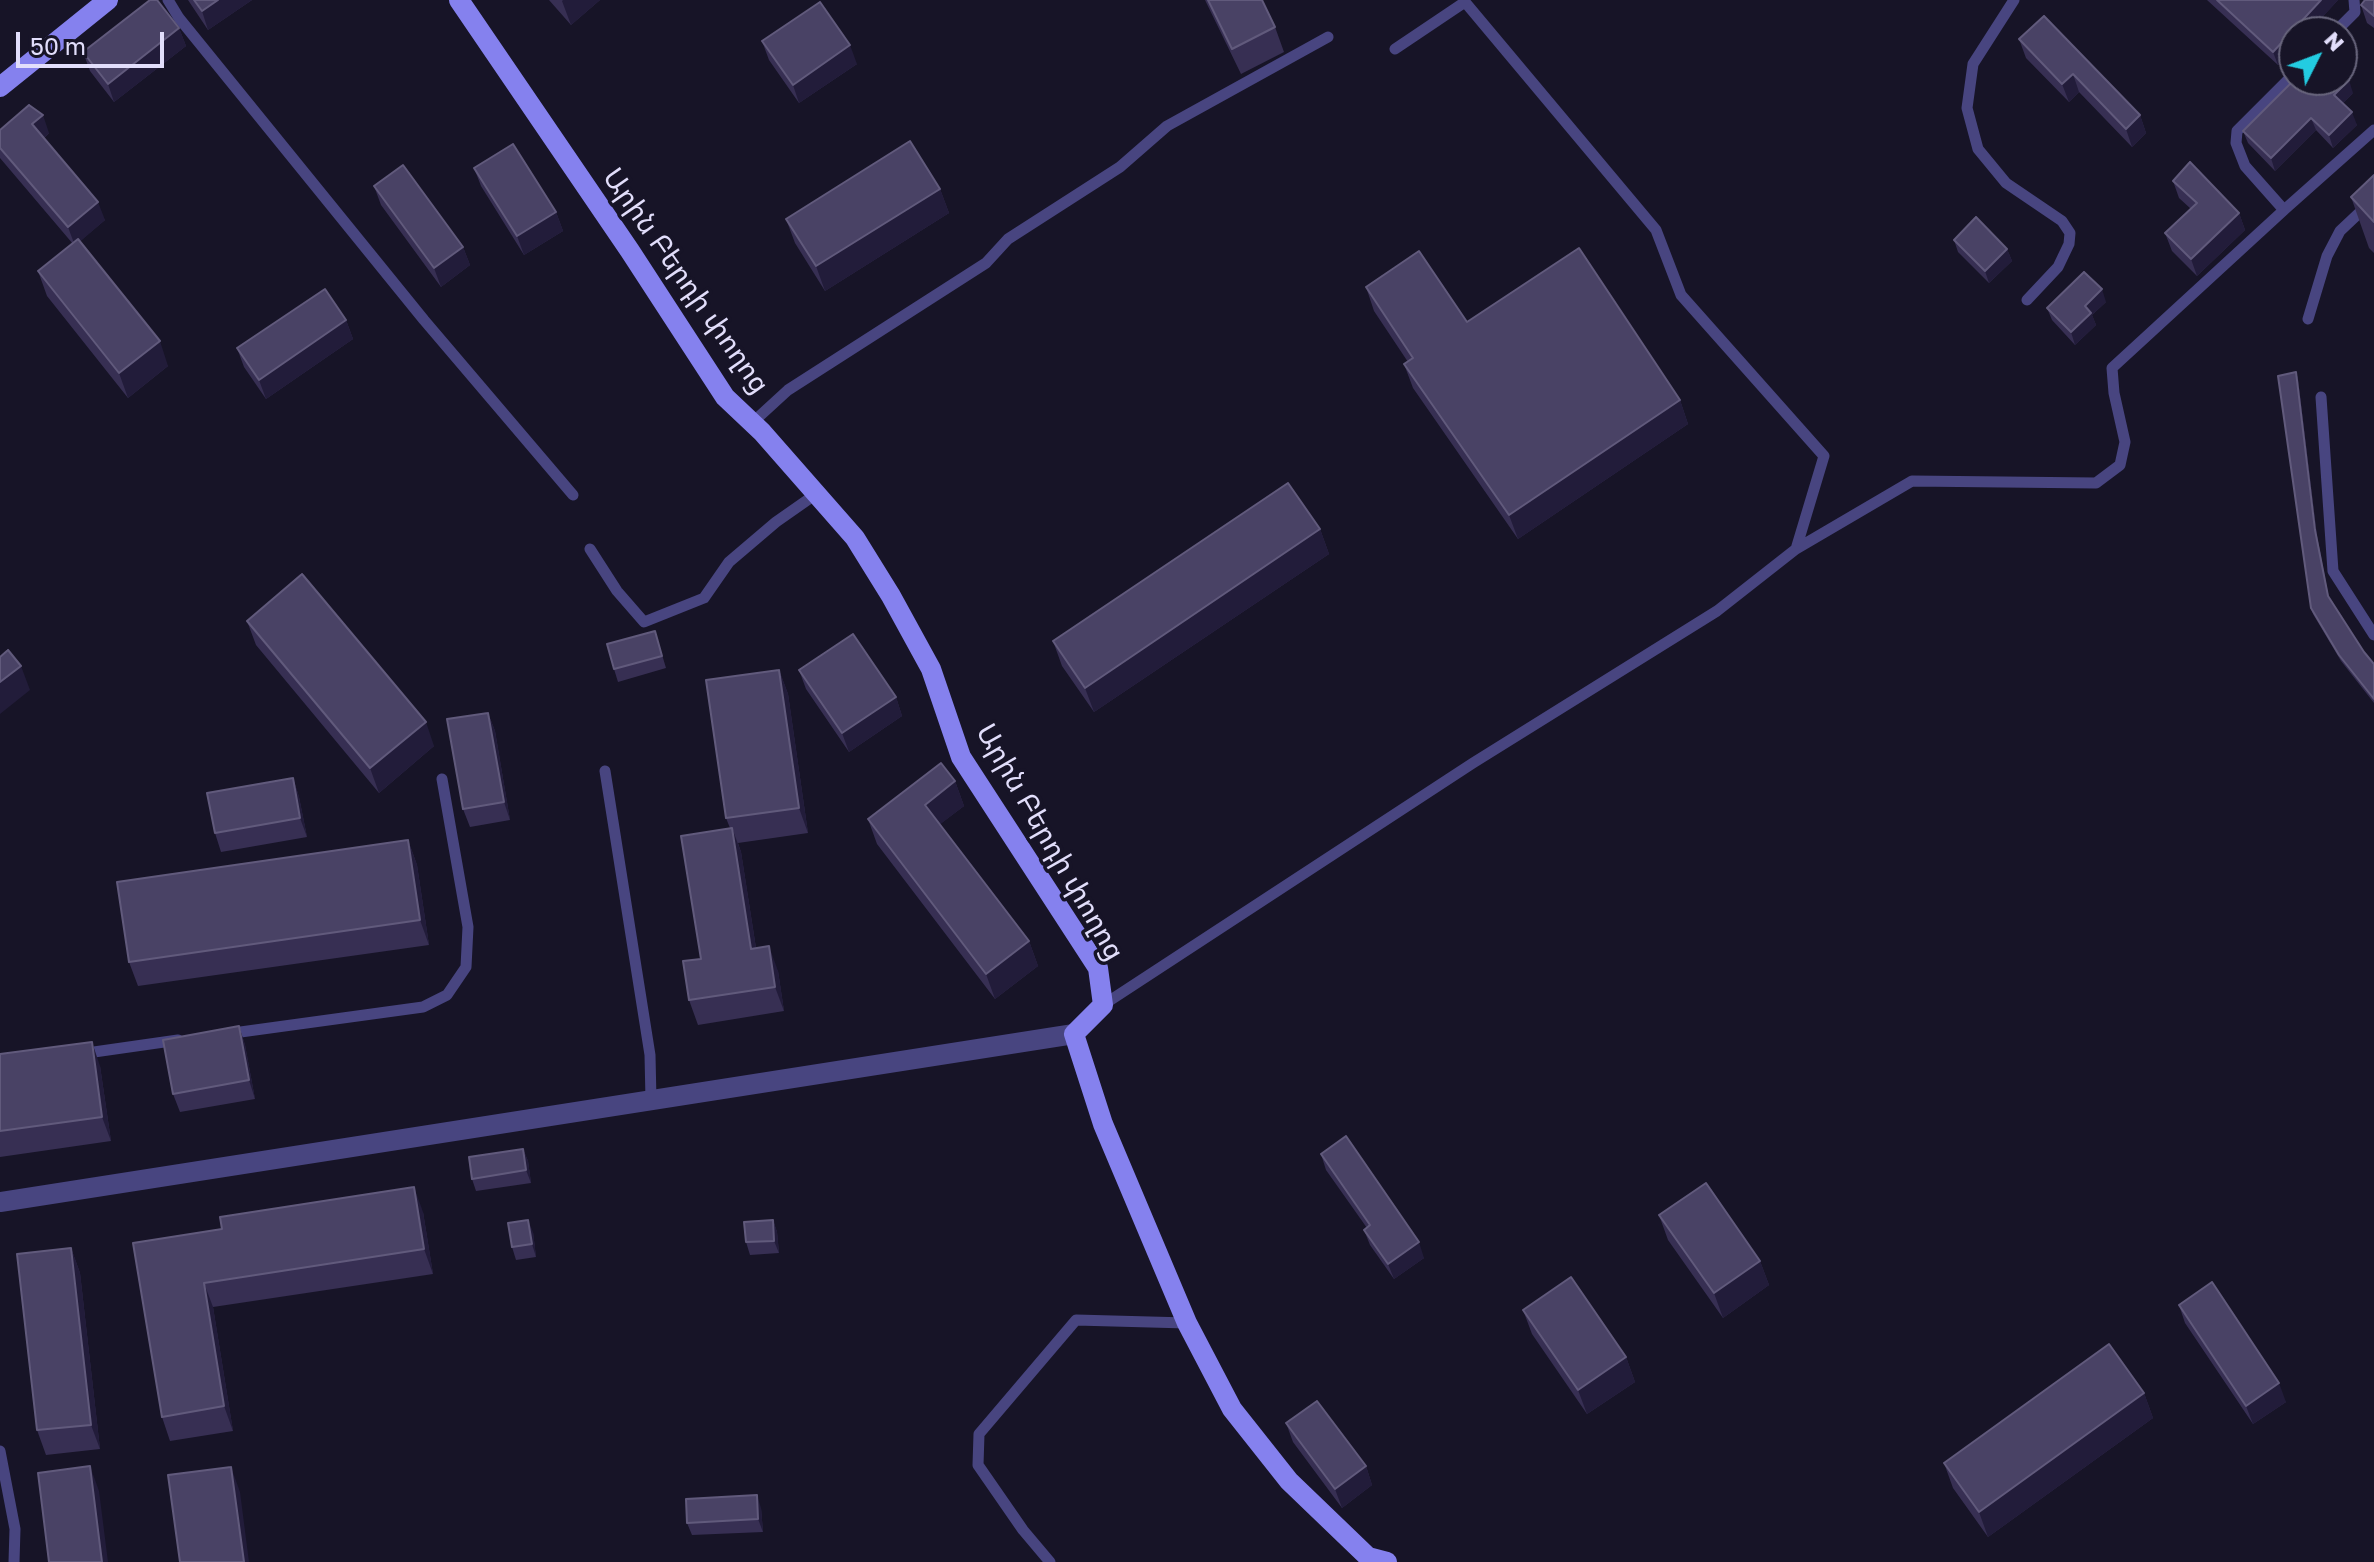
<!DOCTYPE html>
<meta charset="utf-8">
<style>
body{margin:0}
#map{position:relative;width:2374px;height:1562px;overflow:hidden;background:#171427;font-family:"Golos Text",sans-serif}
canvas{display:block}
.north{position:absolute;left:2278px;top:16px;width:80px;height:80px;box-sizing:border-box;background:#171427;border:2px solid #68657c;border-radius:50%;rotate:48deg;font-size:22px;font-weight:700;line-height:32px;text-align:center;color:#e2defb}
.north::after{content:'';display:block;margin:auto;width:28px;height:36px;background:#23cce1;clip-path:polygon(50% 0,100% 100%,50% 72%,0 100%)}
.scale{position:absolute;left:16px;top:32px;width:148px;height:36px;box-sizing:border-box;border:4px solid #e2defb;border-top:0;padding-left:10px;font-size:24px;line-height:28px;white-space:nowrap;color:#e2defb;-webkit-text-stroke:6px #171427;paint-order:stroke}
</style>
<div id="map">
<canvas width="2374" height="1562"></canvas>
<div class="north">N</div>
<div class="scale">50 m</div>
</div>
<script>
const g = document.querySelector('canvas').getContext('2d');
g.lineJoin = 'round';
const toPath = rows => new Path2D(rows.map(r => 'M' + r).join(''));
function strokePath(path, color, width, dash) { g.strokeStyle = color; g.lineWidth = width; g.lineCap = dash ? 'butt' : 'round'; g.setLineDash(dash || []); g.stroke(path); }
function fill(path, color) { g.fillStyle = color; g.fill(path, 'evenodd'); }
function write(font, color, halo, rows, align = 'center') {
  g.font = font + ' "Golos Text","Noto Sans Armenian",sans-serif'; g.lineWidth = 7; g.setLineDash([]); g.textBaseline = 'middle'; g.strokeStyle = halo; g.fillStyle = color; for (const [text, x, y, turn = 0] of rows) {
    g.save(); g.translate(x, y); g.rotate((+turn || 0) * Math.PI / 180); g.textAlign = isNaN(turn) ? turn : align; if (halo) g.strokeText(text, 0, 0); g.fillText(text, 0, 0); g.restore();
  }
}
strokePath(toPath([
 [168,0,179,18,424,320,573,495],
 [2014,0,1973,64,1967,108,1978,149,2006,183,2062,221,2070,233,2069,244,2058,267,2027,300],
 [2335,32,2355,12,2354,0],
 [1395,49,1465,2,1656,230,1681,295,1824,456,1796,549],
 [2294,74,2237,131,2236,143,2245,166,2284,210,2374,130],
 [2308,319,2327,256,2340,231,2374,199],
 [2321,397,2333,571,2374,635],
 [752,423,788,390,986,263,1008,239,1120,167,1167,126,1328,37],
 [590,549,617,591,644,622,704,598,729,562,776,522,816,494],
 [605,771,650,1055,651,1100],
 [1103,1005,1473,763,1717,611,1796,549,1912,481,2096,483,2120,465,2125,442,2114,393,2112,368,2284,210],
 [226,1034,423,1007,447,995,466,967,468,927,442,779],
 [80,1054,178,1040],
 [0,1451,15,1529,14,1562],
 [1050,1562,1023,1530,978,1465,979,1434,1076,1320,1187,1323]
]), '#484580', 11);
strokePath(toPath([
 [0,1202,1074,1034]
]), '#484580', 20);
strokePath(toPath([
 [459,0,630,251,725,397,762,432,855,538,891,596,931,669,961,757,1098,968,1103,1005,1074,1034,1103,1124,1187,1323,1232,1409,1289,1481,1368,1557,1387,1562],
 [0,87,108,0]
]), '#8581ee', 20);
fill(toPath([
 [188,0,252,0,208,30],
 [549,0,600,0,571,25],
 [1205,0,1262,0,1275,27,1284,52,1241,74],
 [2207,0,2338,0,2278,65],
 [2374,0,2374,28,2367,23,2361,5],
 [179,28,186,46,114,102,90,71,83,52],
 [2019,39,2140,115,2146,133,2132,147,2079,92,2069,102,2026,58],
 [762,41,857,64,799,103,769,60],
 [2353,93,2343,103,2357,125,2333,148,2316,130,2275,171,2248,143,2243,131],
 [0,130,49,133,44,138,105,220,80,241,168,366,128,398,47,296,38,271,73,244,0,158],
 [474,168,556,212,563,231,524,255,481,186],
 [2374,175,2374,253,2369,248,2351,197],
 [2173,181,2239,213,2245,230,2197,276,2172,251,2165,233,2191,209,2179,198],
 [374,186,463,247,470,265,441,287,381,205],
 [940,189,949,213,825,291,795,243,786,219],
 [1954,240,2007,249,2012,261,1989,283,1958,252],
 [1366,287,1467,322,1680,400,1688,424,1518,539,1413,388,1404,364,1408,362,1374,311],
 [2106,302,2092,315,2096,325,2075,345,2052,320,2047,308],
 [346,320,353,339,266,399,244,367,237,348],
 [2296,372,2298,379,2317,536,2329,598,2364,652,2374,664,2374,703,2341,661,2313,614,2311,608],
 [1320,529,1329,554,1094,712,1062,666,1053,641],
 [247,621,434,746,379,793,256,645],
 [655,631,666,668,618,682,614,669],
 [779,670,788,694,808,833,738,843,741,852,756,948,778,971,784,1011,698,1025,689,1000,701,959,730,828,726,818],
 [799,670,896,697,902,716,849,752,806,689],
 [488,713,495,731,510,820,470,827,463,809],
 [293,778,299,797,307,837,221,852,215,833],
 [955,781,964,806,940,824,1029,941,1038,966,995,999,877,844,868,819],
 [408,840,417,865,429,945,138,986,129,962],
 [239,1026,245,1045,255,1099,180,1112,173,1094],
 [0,1054,100,1066,111,1141,0,1157],
 [523,1149,528,1161,531,1183,476,1191,472,1179],
 [1321,1154,1424,1258,1394,1279,1370,1245,1364,1230,1367,1228,1326,1170],
 [423,1212,433,1274,213,1307,233,1431,170,1441,162,1417,133,1243],
 [1659,1215,1760,1261,1769,1285,1723,1318,1668,1240],
 [773,1220,777,1232,779,1253,750,1255,746,1242],
 [533,1232,536,1257,516,1260,512,1247],
 [71,1248,80,1273,100,1449,46,1455,37,1430],
 [2179,1305,2286,1402,2253,1424,2185,1323],
 [1523,1310,1626,1357,1635,1382,1587,1414,1532,1334],
 [2144,1393,2153,1418,1988,1537,1953,1488,1944,1463],
 [1286,1423,1366,1466,1372,1485,1342,1508,1293,1442],
 [761,1508,763,1532,692,1535,687,1523]
]), '#372f53');
fill(toPath([
 [218,0,252,0,208,30,202,11],
 [563,0,600,0,571,25,562,1],
 [2321,0,2338,0,2309,32,2294,32,2294,48,2278,65,2273,52],
 [179,28,186,46,114,102,108,84],
 [850,45,857,64,799,103,793,85],
 [2073,74,2079,92,2069,102,2062,84],
 [2349,80,2353,93,2339,107,2334,95],
 [2352,112,2357,125,2333,148,2329,135],
 [43,115,49,133,38,143,32,124],
 [2140,115,2146,133,2132,147,2126,129],
 [2311,118,2316,130,2275,171,2271,158],
 [940,189,949,213,825,291,816,266],
 [98,202,105,220,75,246,68,227],
 [556,212,563,231,524,255,517,236],
 [2239,213,2245,230,2197,276,2191,259],
 [463,247,470,265,441,287,434,268],
 [2007,249,2012,261,1989,283,1985,271],
 [2102,289,2106,302,2092,315,2096,325,2075,345,2071,332,2085,306],
 [346,320,353,339,266,399,259,380],
 [160,341,168,366,128,398,119,373],
 [2296,372,2298,379,2317,536,2330,602,2315,530],
 [1680,400,1688,424,1518,539,1509,515],
 [1320,529,1329,554,1094,712,1085,688],
 [21,666,30,690,0,714,0,682],
 [779,670,788,694,808,833,799,808],
 [896,697,902,716,849,752,842,733],
 [488,713,495,731,510,820,504,802],
 [426,722,434,746,379,793,370,768],
 [293,778,299,797,307,837,300,818],
 [955,781,964,806,934,829,925,805],
 [732,828,741,852,760,974,751,949],
 [408,840,417,865,429,945,420,920],
 [1029,941,1038,966,995,999,986,974],
 [769,946,778,971,784,1011,775,987],
 [239,1026,245,1045,255,1099,249,1080],
 [92,1042,100,1066,111,1141,102,1117],
 [523,1149,528,1161,531,1183,526,1170],
 [414,1187,423,1212,433,1274,424,1249],
 [528,1220,533,1232,536,1257,532,1244],
 [773,1220,777,1232,779,1253,774,1241],
 [1419,1242,1424,1258,1394,1279,1388,1264],
 [71,1248,80,1273,100,1449,91,1425],
 [1760,1261,1769,1285,1723,1318,1714,1293],
 [204,1283,213,1307,233,1431,224,1406],
 [1626,1357,1635,1382,1587,1414,1578,1390],
 [2279,1383,2286,1402,2253,1424,2246,1406],
 [2144,1393,2153,1418,1988,1537,1979,1512],
 [90,1466,99,1491,108,1562,102,1562],
 [1366,1466,1372,1485,1342,1508,1335,1489],
 [231,1467,240,1492,249,1562,244,1562],
 [757,1495,761,1508,763,1532,758,1519]
]), '#221c3a');
const building = toPath([
 [150,0,157,0,179,28,108,84,83,52,150,0],
 [194,0,218,0,202,11,194,0],
 [1208,0,1262,0,1275,27,1232,49,1208,0],
 [2217,0,2321,0,2273,52,2217,0],
 [2365,0,2374,0,2374,16,2361,5,2365,0],
 [820,2,850,45,793,85,762,41,820,2],
 [2044,16,2140,115,2126,129,2073,74,2062,84,2019,39,2044,16],
 [2342,73,2349,80,2334,95,2352,112,2329,135,2311,118,2271,158,2243,131,2294,80,2342,80,2342,73],
 [29,105,43,115,32,124,98,202,68,227,0,148,0,130,29,105],
 [910,141,940,189,816,266,786,219,910,141],
 [513,144,556,212,517,236,474,168,513,144],
 [2190,162,2239,213,2191,259,2165,233,2197,203,2173,181,2190,162],
 [403,165,463,247,434,268,374,186,403,165],
 [2374,175,2374,222,2351,197,2374,175],
 [1976,217,2007,249,1985,271,1954,240,1976,217],
 [78,239,160,341,119,373,38,271,78,239],
 [1579,248,1680,400,1509,515,1404,364,1413,358,1366,287,1419,251,1467,322,1579,248],
 [2084,272,2102,289,2085,306,2091,313,2071,332,2047,308,2084,272],
 [325,289,346,320,259,380,237,348,325,289],
 [2296,372,2315,530,2328,596,2364,652,2374,664,2374,699,2339,655,2311,608,2278,376,2296,372],
 [1288,483,1320,529,1085,688,1053,641,1288,483],
 [302,574,426,722,370,768,247,621,302,574],
 [655,631,662,656,614,669,607,644,655,631],
 [853,634,896,697,842,733,799,670,853,634],
 [8,650,21,666,0,682,0,657,8,650],
 [779,670,799,808,726,818,706,680,779,670],
 [488,713,504,802,463,809,447,719,488,713],
 [941,763,955,781,925,805,1029,941,986,974,868,819,941,763],
 [293,778,300,818,215,833,207,793,293,778],
 [732,828,751,949,769,946,775,987,689,1000,683,961,701,959,681,836,732,828],
 [408,840,420,920,129,962,117,882,408,840],
 [239,1026,249,1080,173,1094,163,1040,239,1026],
 [92,1042,102,1117,0,1131,0,1054,92,1042],
 [1346,1136,1419,1242,1388,1264,1364,1230,1370,1225,1321,1154,1346,1136],
 [523,1149,526,1170,472,1179,469,1157,523,1149],
 [1706,1183,1760,1261,1714,1293,1659,1215,1706,1183],
 [414,1187,424,1249,204,1283,224,1406,162,1417,133,1243,222,1229,220,1217,414,1187],
 [528,1220,532,1244,512,1247,508,1223,528,1220],
 [773,1220,774,1241,746,1242,744,1222,773,1220],
 [71,1248,91,1425,37,1430,17,1254,71,1248],
 [1571,1277,1626,1357,1578,1390,1523,1310,1571,1277],
 [2212,1282,2279,1383,2246,1406,2179,1305,2212,1282],
 [2109,1344,2144,1393,1979,1512,1944,1463,2109,1344],
 [1317,1401,1366,1466,1335,1489,1286,1423,1317,1401],
 [90,1466,102,1562,49,1562,38,1473,90,1466],
 [231,1467,244,1562,180,1562,168,1475,231,1467],
 [757,1495,758,1519,687,1523,686,1499,757,1495]
]);
fill(building, '#494265');
strokePath(building, '#615a7c', 2);
write('28px', '#e2defb', '#171427', [
 ["Արին Բերդի փողոց",686,281,55],
 ["Արին Բերդի փողոց",1050,842,60]
]);
</script>
